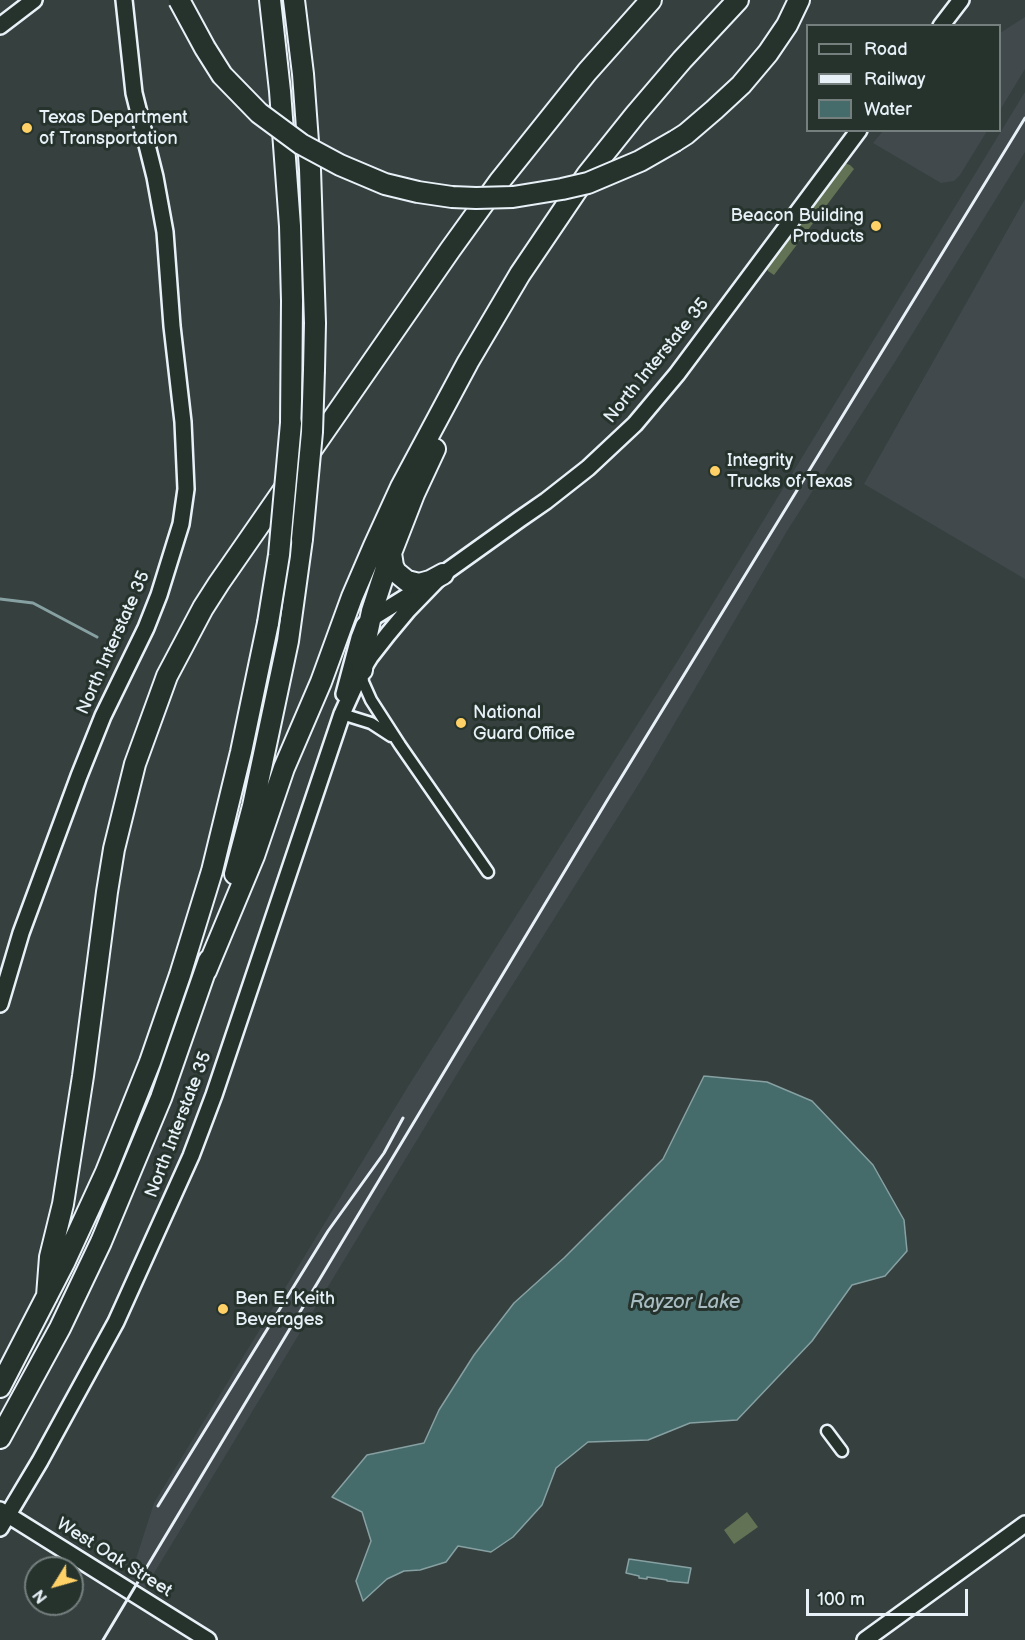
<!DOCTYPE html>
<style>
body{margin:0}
#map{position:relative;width:1025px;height:1640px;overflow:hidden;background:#36403f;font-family:"Balsamiq Sans",sans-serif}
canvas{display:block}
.legend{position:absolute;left:806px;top:24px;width:195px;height:108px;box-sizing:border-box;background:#26332d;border:2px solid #747f7e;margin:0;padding:8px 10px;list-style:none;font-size:18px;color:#e8f1f8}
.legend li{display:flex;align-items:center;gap:12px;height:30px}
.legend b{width:30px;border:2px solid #747f7e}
.north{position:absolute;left:24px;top:1556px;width:60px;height:60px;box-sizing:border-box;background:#26332d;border:2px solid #747f7e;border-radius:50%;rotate:233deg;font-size:16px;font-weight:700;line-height:24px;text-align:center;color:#e8f1f8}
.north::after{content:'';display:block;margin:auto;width:21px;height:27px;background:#ffd166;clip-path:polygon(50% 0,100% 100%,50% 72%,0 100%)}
.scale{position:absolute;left:806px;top:1589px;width:162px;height:27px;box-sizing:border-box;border:3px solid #e8f1f8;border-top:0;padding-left:8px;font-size:18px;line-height:21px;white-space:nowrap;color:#e8f1f8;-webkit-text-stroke:4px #26332d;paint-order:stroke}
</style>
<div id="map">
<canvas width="1025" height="1640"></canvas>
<ul class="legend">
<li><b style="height:8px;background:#26332d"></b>Road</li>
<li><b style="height:8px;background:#e8f1f8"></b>Railway</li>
<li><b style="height:16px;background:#466b6b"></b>Water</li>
</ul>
<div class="north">N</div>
<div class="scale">100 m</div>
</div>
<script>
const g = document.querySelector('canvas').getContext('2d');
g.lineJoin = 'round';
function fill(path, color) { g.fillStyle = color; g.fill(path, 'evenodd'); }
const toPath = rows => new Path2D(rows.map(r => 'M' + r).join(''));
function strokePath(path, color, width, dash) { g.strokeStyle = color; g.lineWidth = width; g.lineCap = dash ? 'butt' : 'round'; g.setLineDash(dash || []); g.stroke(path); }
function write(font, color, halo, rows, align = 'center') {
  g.font = font + ' "Balsamiq Sans",sans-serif'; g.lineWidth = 6; g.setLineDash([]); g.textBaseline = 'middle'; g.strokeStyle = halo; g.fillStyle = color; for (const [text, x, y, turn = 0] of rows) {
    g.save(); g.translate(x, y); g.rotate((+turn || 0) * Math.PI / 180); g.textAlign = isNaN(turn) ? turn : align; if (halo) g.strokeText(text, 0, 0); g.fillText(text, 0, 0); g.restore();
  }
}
fill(toPath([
 [1025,17,1025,69,1000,110,1000,33],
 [1025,92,1025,152,898,357,787,531,645,774,471,1051,145,1588,130,1578,154,1503,409,1085,682,654],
 [883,131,883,130,987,131,960,175,954,181,941,183,873,143],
 [1025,199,1025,579,864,484]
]), '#41494c');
fill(toPath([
 [844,163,850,165,854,169,774,275,768,271,766,266,838,165],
 [747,1512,758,1527,734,1544,724,1530]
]), '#627254');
const water = toPath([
 [704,1076,767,1082,812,1101,873,1165,904,1220,907,1251,885,1276,852,1285,812,1341,737,1420,690,1423,648,1440,588,1442,556,1468,542,1505,513,1537,491,1552,458,1546,446,1562,420,1570,404,1571,387,1579,363,1601,356,1581,371,1541,362,1512,332,1497,367,1455,424,1443,439,1410,474,1355,514,1303,564,1258,663,1159,704,1076],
 [629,1559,691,1568,688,1583,667,1581,667,1580,647,1577,647,1579,639,1578,639,1576,626,1573,629,1559]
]);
fill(water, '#466b6b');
strokePath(water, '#87a1a3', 1.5);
strokePath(toPath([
 [0,599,33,603,97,637]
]), '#87a1a3', 3);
const street = toPath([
 [362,671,363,682,371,700,400,745,488,872],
 [342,714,371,723,391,736],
 [827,1431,842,1451]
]);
const secondary = toPath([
 [0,26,34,0],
 [941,26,961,0],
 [344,694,359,638,364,625,369,620,443,574,520,519,546,501,588,468,635,424,677,374,859,130],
 [0,1004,21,933,79,776,103,716,146,628,159,595,181,524,186,489,183,422,172,326,165,232,155,177,134,93,124,0],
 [0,1510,208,1640],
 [0,1528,40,1461,116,1322,191,1156,214,1095,342,714,362,670,370,657,388,634,408,610,439,578],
 [865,1640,1025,1524]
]);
const highway = toPath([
 [270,0,280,91,290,226,292,301,291,423],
 [294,0,303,74,310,169,315,323,314,370],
 [675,141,686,134,714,110,741,85,768,53,787,25,799,0],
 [391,553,393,566,396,572,407,581,419,584,430,581,443,574],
 [362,670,364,649,372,611,391,553,414,494,435,449],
 [235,874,253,806,288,641,302,539],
 [206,971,254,856,284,768,321,682,352,597,374,546,401,487,468,362,520,274,587,175,635,115,682,60,738,0],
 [47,1296,50,1257,63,1204,83,1076,107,892,114,849,135,764,167,676,203,608,219,583,450,250,499,182,587,72,651,0],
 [0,1387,64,1263,106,1172,150,1062,180,975,212,871,241,752,268,623],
 [0,1438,60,1328,101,1242,161,1098,209,960]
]);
strokePath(street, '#e8f1f8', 15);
strokePath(secondary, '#e8f1f8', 20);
strokePath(highway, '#e8f1f8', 24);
strokePath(street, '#26332d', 10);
strokePath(secondary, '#26332d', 15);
strokePath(highway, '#26332d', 20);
strokePath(toPath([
 [158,1506,328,1231,384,1153,403,1118],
 [103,1640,608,799,1025,118]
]), '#e8f1f8', 3);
const highwayBridge = toPath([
 [179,0,205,48,222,75,259,113,301,144,340,165,385,184,418,192,452,197,476,198,513,197,562,189,588,183,640,161,675,141],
 [302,539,312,432,314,370],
 [268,623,279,555,291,423]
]);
strokePath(highwayBridge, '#e8f1f8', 24, []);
strokePath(highwayBridge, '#26332d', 20);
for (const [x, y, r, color] of [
 [27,128,6,"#ffd166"],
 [876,226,6,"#ffd166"],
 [715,471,6,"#ffd166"],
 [461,723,6,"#ffd166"],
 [223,1309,6,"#ffd166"]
]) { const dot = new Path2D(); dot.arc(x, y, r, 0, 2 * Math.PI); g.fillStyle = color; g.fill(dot); strokePath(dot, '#26332d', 2); }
write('18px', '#e8f1f8', '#26332d', [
 ["Texas Department",39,118],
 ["of Transportation",39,139],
 ["Beacon Building",864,216,"right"],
 ["Products",864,237,"right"],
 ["Integrity",727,461],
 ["Trucks of Texas",727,482],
 ["National",473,713],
 ["Guard Office",473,734],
 ["Ben E. Keith",235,1299],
 ["Beverages",235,1320]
], 'left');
write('18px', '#e8f1f8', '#26332d', [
 ["North Interstate 35",657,361,-51],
 ["North Interstate 35",114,643,-66],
 ["North Interstate 35",179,1125,-69],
 ["West Oak Street",114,1558,32]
]);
write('italic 20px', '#a7bbc0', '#26332d', [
 ["Rayzor Lake",685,1303]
]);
</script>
